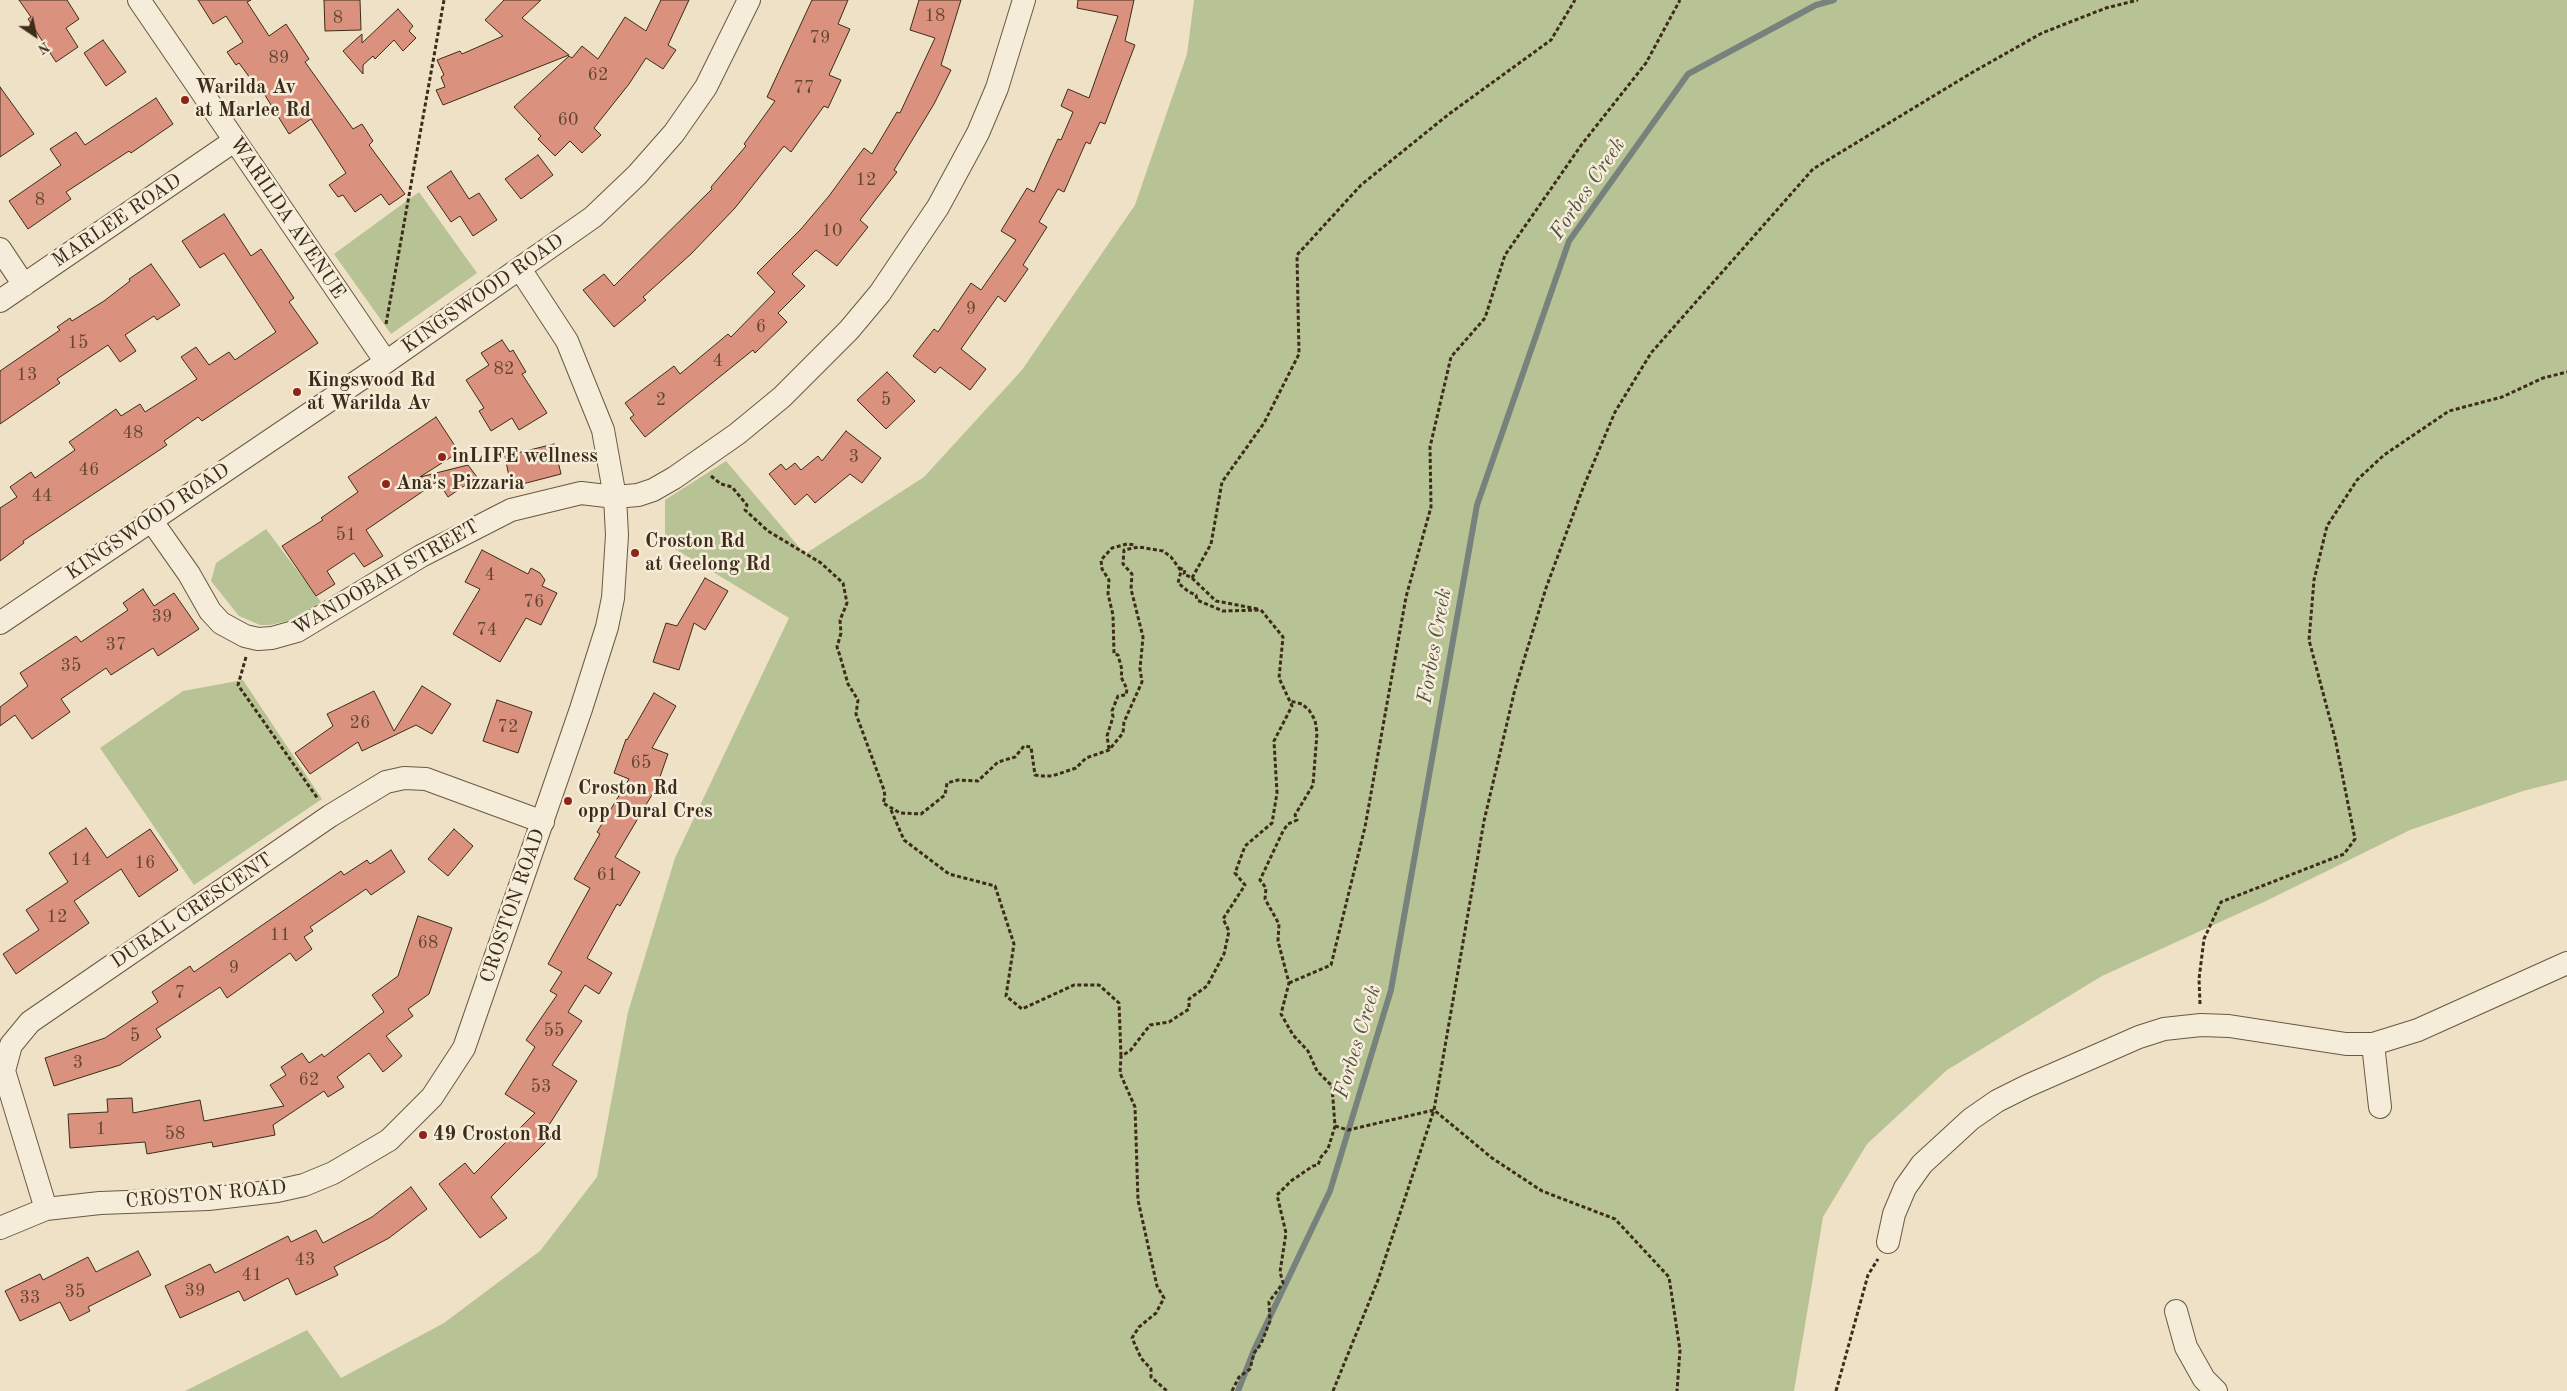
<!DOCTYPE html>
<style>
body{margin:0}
#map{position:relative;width:2567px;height:1391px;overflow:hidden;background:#efe1c5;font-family:"Old Standard TT",serif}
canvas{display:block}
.north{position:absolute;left:10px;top:10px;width:50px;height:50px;-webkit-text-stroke:4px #f5ecd9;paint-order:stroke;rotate:146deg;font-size:14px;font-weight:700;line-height:20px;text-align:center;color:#3c2c19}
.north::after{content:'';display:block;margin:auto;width:18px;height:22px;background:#3c2c19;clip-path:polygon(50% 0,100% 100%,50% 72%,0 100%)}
</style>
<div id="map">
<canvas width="2567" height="1391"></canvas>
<div class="north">N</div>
</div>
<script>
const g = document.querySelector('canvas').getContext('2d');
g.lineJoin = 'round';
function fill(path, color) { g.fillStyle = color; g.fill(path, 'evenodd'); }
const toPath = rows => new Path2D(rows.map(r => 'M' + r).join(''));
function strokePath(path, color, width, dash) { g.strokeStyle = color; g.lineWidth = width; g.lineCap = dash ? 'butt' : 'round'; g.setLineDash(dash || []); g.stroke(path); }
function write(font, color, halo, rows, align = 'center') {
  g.font = font + ' "Old Standard TT",serif'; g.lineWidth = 5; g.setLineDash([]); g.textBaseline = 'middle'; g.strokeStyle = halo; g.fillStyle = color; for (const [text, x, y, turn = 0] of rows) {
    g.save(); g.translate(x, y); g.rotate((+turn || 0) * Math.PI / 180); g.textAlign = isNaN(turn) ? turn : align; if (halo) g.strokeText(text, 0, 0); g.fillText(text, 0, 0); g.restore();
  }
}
fill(toPath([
 [1194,0,2567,0,2567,780,2523,791,2410,830,2266,901,2102,976,1947,1070,1867,1144,1823,1217,1794,1391,185,1391,307,1330,341,1378,444,1323,540,1251,597,1177,628,1012,675,858,789,618,665,543,665,500,726,461,805,554,924,477,1022,370,1135,205,1187,54],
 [419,192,477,273,391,334,334,254],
 [266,529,321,602,292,620,270,625,260,625,239,616,211,581,216,563],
 [243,680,322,799,194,885,100,748,183,691]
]), '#b8c395');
strokePath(toPath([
 [1238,1391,1254,1350,1330,1191,1391,990,1477,505,1569,241,1688,74,1816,5,1834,0]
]), '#77827c', 6);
const building = toPath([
 [19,0,67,0,79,19,66,28,78,47,56,62,28,19,31,17,19,0],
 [198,0,251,0,247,2,269,36,286,24,309,59,305,62,353,129,362,124,373,141,369,145,405,194,389,205,381,194,355,212,343,195,338,197,329,185,346,173,311,119,289,134,263,92,261,93,239,63,236,65,227,52,243,42,226,16,213,24,198,0],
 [324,0,360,0,361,30,325,31,324,0],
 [504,0,541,0,522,18,569,55,443,105,436,90,445,87,441,77,444,75,437,60,460,51,462,54,503,36,485,20,504,0],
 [661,0,689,0,668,45,676,50,663,69,646,58,629,84,594,128,601,135,582,153,570,141,555,156,538,139,541,136,514,107,569,56,572,58,582,46,598,59,625,17,646,31,661,0],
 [812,0,848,0,838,24,850,29,829,75,841,80,828,108,824,106,791,152,784,146,735,208,691,254,643,297,646,300,614,327,583,290,604,274,614,286,712,189,711,187,746,146,744,144,775,101,767,97,812,0],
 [919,0,961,0,941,65,951,70,934,104,894,170,897,172,860,220,868,227,837,266,816,250,792,274,805,286,778,313,787,322,755,353,753,350,645,437,630,418,634,415,625,403,674,366,680,374,728,334,731,337,775,292,757,273,801,229,829,196,864,148,872,154,897,112,900,113,935,38,910,30,919,0],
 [1078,0,1134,0,1125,41,1135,45,1105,124,1100,122,1090,144,1086,142,1064,192,1058,189,1039,222,1047,227,1023,265,1028,269,1005,302,998,296,961,349,986,369,970,390,940,367,935,373,913,356,934,329,938,332,971,283,981,290,1016,240,1001,231,1027,188,1034,192,1058,139,1061,140,1073,112,1061,106,1068,89,1089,98,1118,16,1077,8,1078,0],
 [398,9,413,26,409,31,416,38,403,51,394,40,375,59,373,56,363,65,363,74,343,51,362,34,362,43,398,9],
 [103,40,126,72,106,86,84,53,103,40],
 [0,87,34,134,0,157,0,87],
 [156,98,173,124,131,153,129,151,66,192,71,199,28,229,9,201,61,165,50,149,76,132,85,145,156,98],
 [538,155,553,175,521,199,505,179,538,155],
 [451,171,469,199,479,193,497,220,473,236,460,216,451,222,427,187,451,171],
 [224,214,251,256,261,249,294,298,289,302,318,343,202,421,198,417,164,441,167,445,23,541,24,543,0,561,0,508,17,497,10,487,31,472,35,478,75,450,69,442,116,409,121,416,140,404,145,412,197,379,181,357,196,347,209,365,229,352,235,360,276,332,224,253,200,268,182,241,224,214],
 [151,264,180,305,157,320,154,316,125,335,136,351,120,362,108,345,57,379,60,383,0,424,0,371,60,330,57,327,70,318,72,321,104,301,130,281,129,279,151,264],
 [502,340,510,352,513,350,526,372,522,374,547,413,519,430,512,418,491,431,479,411,484,408,466,380,489,365,481,353,502,340],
 [887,372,915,401,886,429,857,400,887,372],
 [436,417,459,452,420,477,468,465,477,477,448,497,438,481,366,530,383,556,364,567,354,553,327,571,335,584,316,596,282,546,323,520,321,518,358,492,348,477,436,417],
 [846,431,881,458,862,483,850,474,815,503,807,494,795,505,769,474,781,464,786,470,795,463,801,470,818,456,822,461,846,431],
 [554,444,561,474,511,487,505,456,554,444],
 [482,550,528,574,531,568,540,573,545,580,542,586,557,593,541,625,526,618,500,662,453,634,480,589,465,582,482,550],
 [705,578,728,591,705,630,694,623,679,670,653,662,666,623,677,626,705,578],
 [143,589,154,606,174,593,199,629,158,656,153,648,111,675,106,668,61,699,70,712,32,739,15,715,0,726,0,707,28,686,20,673,76,636,81,642,128,610,123,603,143,589],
 [422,686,451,704,432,734,416,725,362,751,358,742,310,774,295,753,333,726,327,714,374,691,394,731,422,686],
 [654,693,676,706,652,748,668,754,656,788,615,857,640,872,620,906,617,904,587,958,612,973,599,994,585,985,568,1012,582,1021,552,1065,577,1081,542,1136,547,1141,491,1197,507,1218,480,1238,439,1184,465,1163,474,1174,535,1113,505,1094,535,1047,526,1040,557,995,550,991,562,972,548,964,590,888,574,879,600,834,597,832,629,779,614,773,626,739,627,740,654,693],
 [497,700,532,712,518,753,483,741,497,700],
 [86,828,107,858,150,829,178,870,139,897,121,869,74,901,89,923,16,974,3,954,39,930,26,910,68,882,49,853,86,828],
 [454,829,473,846,448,876,428,859,454,829],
 [391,850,405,872,371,895,366,889,310,927,313,931,304,937,312,949,296,961,290,953,227,998,220,987,156,1029,161,1037,120,1065,54,1086,45,1058,105,1038,158,1002,152,992,190,966,194,972,341,871,344,875,367,860,370,864,391,850],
 [418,916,452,928,429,994,408,1009,413,1016,386,1036,402,1056,383,1072,369,1053,337,1077,344,1087,328,1097,324,1091,273,1125,275,1135,213,1147,212,1142,147,1154,145,1142,70,1148,68,1114,108,1112,107,1099,132,1098,133,1113,200,1100,204,1121,284,1106,270,1085,286,1075,281,1067,302,1053,309,1063,322,1054,324,1057,384,1012,372,995,398,976,418,916],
 [411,1187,427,1209,389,1238,334,1267,338,1275,296,1295,288,1278,244,1301,239,1291,180,1318,165,1286,210,1264,215,1273,288,1236,291,1242,316,1230,323,1243,372,1217,411,1187],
 [138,1251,151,1275,88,1307,90,1311,70,1321,60,1302,20,1321,5,1291,40,1274,43,1280,88,1257,96,1272,138,1251]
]);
fill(building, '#da927e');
strokePath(building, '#3c2c19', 1);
const minor = toPath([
 [139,0,386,362],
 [0,249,24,285],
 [0,301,234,141],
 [151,520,189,574,210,611,221,623,245,636,258,639,272,638,297,631,421,556,511,510,581,493,615,497,638,495,653,490,674,478,737,434,782,397,849,330,880,293,938,207,978,133,997,88,1024,0],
 [0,623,386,362,593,217,637,175,674,133,706,87,749,0],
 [2373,1044,2380,1107],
 [46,1209,4,1071,11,1045,30,1022,330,816,386,782,404,778,426,779,543,822],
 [0,1228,46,1209,100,1203,208,1199,277,1191,304,1185,333,1173,389,1140,432,1097,464,1048,581,709,607,627,613,598,617,535,615,497,603,430,567,341,520,269],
 [1888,1242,1894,1214,1905,1188,1922,1164,1971,1119,1997,1101,2027,1086,2139,1037,2164,1029,2201,1025,2229,1026,2346,1044,2373,1044,2418,1030,2567,963],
 [2176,1311,2186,1347,2204,1379,2216,1391]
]);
strokePath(minor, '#695944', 24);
strokePath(toPath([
 [386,324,444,0],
 [711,476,721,484,732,487,747,505,745,510,768,531,821,563,843,583,847,603,840,620,841,633,837,647,840,656,848,684,858,700,856,714,884,790,885,797,883,803,900,813,921,814,945,795,947,783,958,780,978,781,998,762,1015,757,1024,746,1031,747,1035,775,1043,776,1052,776,1076,768,1086,758,1109,750,1123,733,1124,722,1142,682,1140,669,1143,637,1131,589,1132,574,1123,564,1124,550,1139,547,1163,551,1171,557,1181,571,1178,583,1189,592,1196,595,1197,600,1223,611,1261,610,1283,637,1279,678,1292,706,1274,741,1277,793,1272,823,1245,846,1235,873,1245,885,1223,919,1229,931,1224,954,1207,986,1189,999,1189,1009,1169,1022,1150,1025,1130,1051,1121,1056,1120,1073,1135,1107,1138,1200,1157,1286,1164,1298,1156,1313,1139,1327,1132,1338,1141,1358,1151,1369,1151,1377,1167,1391],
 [1179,568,1185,570,1184,574,1192,578,1216,601,1258,609],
 [1192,578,1211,544,1222,482,1264,423,1299,354,1297,255,1361,185,1449,114,1551,40,1575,0],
 [246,657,238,685,318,799],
 [1109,749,1107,736,1113,717,1112,711,1118,696,1126,695,1127,689,1121,677,1122,670,1118,655,1114,654,1113,615,1108,594,1109,580,1102,569,1101,560,1112,548,1127,544,1136,545],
 [891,810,904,840,949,874,995,886,1014,944,1006,996,1022,1009,1074,985,1099,985,1119,1003,1121,1056],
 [1289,983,1331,965,1365,827,1406,597,1431,507,1430,447,1451,357,1485,318,1505,255,1582,144,1646,63,1680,0],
 [2200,1004,2199,979,2204,939,2221,902,2344,854,2355,839,2335,738,2309,640,2314,580,2327,526,2357,480,2384,455,2449,411,2502,397,2543,378,2567,372],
 [1335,1126,1348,1130,1434,1110,1492,1158,1542,1191,1615,1219,1669,1277,1680,1350,1677,1391],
 [1232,1391,1239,1377,1250,1369,1254,1353,1261,1344,1270,1321,1269,1302,1283,1283,1280,1272,1286,1233,1277,1195,1291,1181,1313,1166,1318,1165,1321,1157,1328,1149,1335,1126,1332,1086,1317,1071,1308,1051,1293,1035,1281,1014,1289,983,1278,941,1279,924,1265,899,1266,888,1260,880,1283,831,1288,824,1297,820,1295,815,1313,785,1317,733,1315,720,1309,710,1302,704,1290,701],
 [1333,1391,1378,1280,1434,1110,1484,821,1515,689,1546,588,1583,488,1615,412,1651,353,1813,169,1973,72,2042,33,2106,8,2138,0],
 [1836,1391,1868,1275,1878,1259]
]), '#3c2c19', 3, [4, 2.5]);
strokePath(minor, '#f5ecd9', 22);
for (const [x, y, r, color] of [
 [185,100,5,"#8f2418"],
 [297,392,5,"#8f2418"],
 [442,457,5,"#8f2418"],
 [386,484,5,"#8f2418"],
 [635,553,5,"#8f2418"],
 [568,801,5,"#8f2418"],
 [423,1135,5,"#8f2418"]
]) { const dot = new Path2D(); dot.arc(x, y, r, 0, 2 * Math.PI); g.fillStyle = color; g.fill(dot); strokePath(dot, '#f5ecd9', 2); }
write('18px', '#644632', null, [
 ["18",935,16],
 ["8",338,18],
 ["79",820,38],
 ["89",279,58],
 ["62",598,75],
 ["77",804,88],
 ["60",568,120],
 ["12",866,180],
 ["8",40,200],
 ["10",832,231],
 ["9",971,309],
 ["6",761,327],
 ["15",78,343],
 ["4",718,361],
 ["82",504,369],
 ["13",27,375],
 ["2",661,400],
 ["5",886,400],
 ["48",133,433],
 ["3",854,457],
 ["46",89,470],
 ["44",42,496],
 ["51",346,535],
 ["4",490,575],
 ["76",534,602],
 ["39",162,617],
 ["74",487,630],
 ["37",116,645],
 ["35",71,666],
 ["26",360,723],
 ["72",508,727],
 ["65",641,763],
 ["14",81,860],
 ["16",145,863],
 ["61",607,875],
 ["12",57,917],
 ["11",280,935],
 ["68",428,943],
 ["9",234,968],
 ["7",180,993],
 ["55",554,1031],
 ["5",135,1036],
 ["3",78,1063],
 ["62",309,1080],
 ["53",541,1087],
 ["1",101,1129],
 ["58",175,1134],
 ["43",305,1260],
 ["41",252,1275],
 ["39",195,1291],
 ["35",75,1292],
 ["33",30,1298]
]);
write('bold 20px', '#3c2c19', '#f5ecd9', [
 ["Warilda Av",195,88],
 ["at Marlee Rd",195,111],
 ["Kingswood Rd",307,381],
 ["at Warilda Av",307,404],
 ["inLIFE wellness",452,457],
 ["Ana's Pizzaria",396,484],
 ["Croston Rd",645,542],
 ["at Geelong Rd",645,565],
 ["Croston Rd",578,789],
 ["opp Dural Cres",578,812],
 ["49 Croston Rd",433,1135]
], 'left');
write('20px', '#3c2c19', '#f5ecd9', [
 ["WARILDA AVENUE",287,218,56],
 ["MARLEE ROAD",117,221,-34],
 ["KINGSWOOD ROAD",483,294,-35],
 ["KINGSWOOD ROAD",148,522,-34],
 ["WANDOBAH STREET",386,578,-30],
 ["CROSTON ROAD",513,906,-71],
 ["DURAL CRESCENT",192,911,-34],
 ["CROSTON ROAD",206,1195,-5]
]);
write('italic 21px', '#545042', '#f5ecd9', [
 ["Forbes Creek",1588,189,-56],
 ["Forbes Creek",1435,646,-80],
 ["Forbes Creek",1358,1042,-73]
]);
</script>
